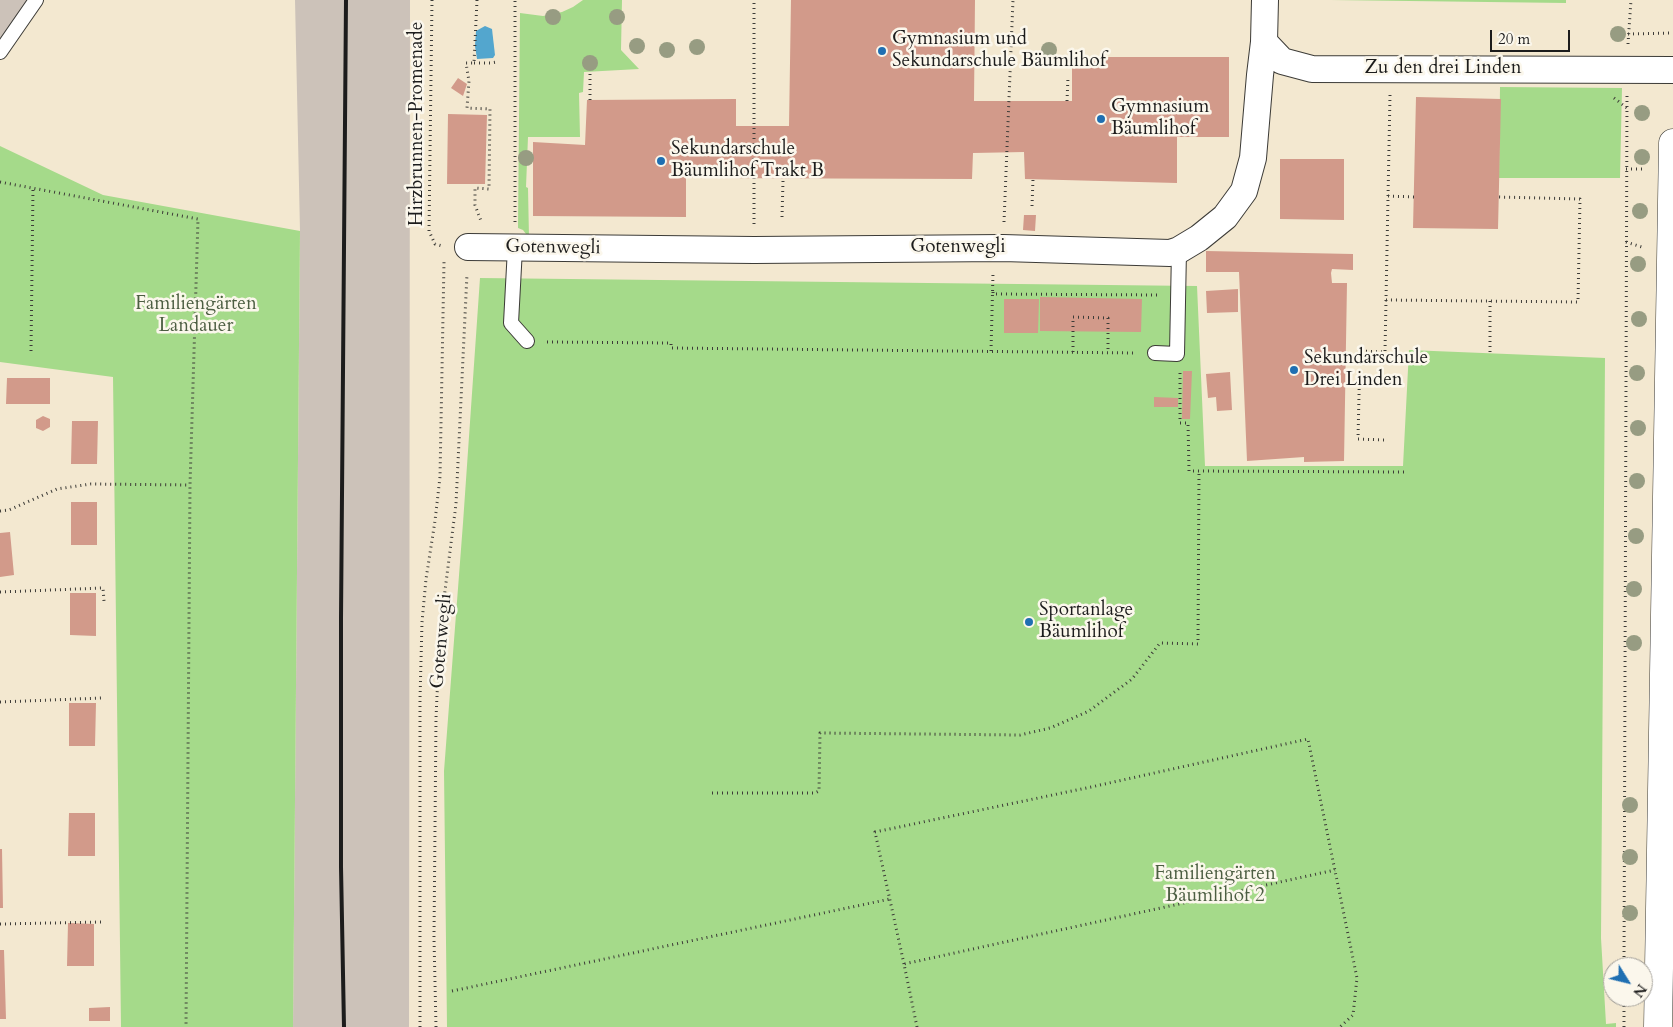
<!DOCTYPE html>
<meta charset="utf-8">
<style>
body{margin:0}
#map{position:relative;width:1673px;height:1027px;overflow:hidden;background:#f3e8d0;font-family:Cardo,serif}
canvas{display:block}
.north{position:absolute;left:1603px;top:957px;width:50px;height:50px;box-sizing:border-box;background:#fbf7ec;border:1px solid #a29f99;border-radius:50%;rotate:126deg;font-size:14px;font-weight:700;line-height:20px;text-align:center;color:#1c1c1c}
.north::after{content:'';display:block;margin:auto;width:18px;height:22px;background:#1f6fb2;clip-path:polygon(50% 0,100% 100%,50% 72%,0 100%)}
.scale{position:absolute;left:1490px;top:30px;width:80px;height:22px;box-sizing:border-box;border:2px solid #1c1c1c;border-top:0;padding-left:6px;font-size:15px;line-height:18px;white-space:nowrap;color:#1c1c1c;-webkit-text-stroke:4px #fbf7ec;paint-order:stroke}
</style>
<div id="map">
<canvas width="1673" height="1027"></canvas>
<div class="north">N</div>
<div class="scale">20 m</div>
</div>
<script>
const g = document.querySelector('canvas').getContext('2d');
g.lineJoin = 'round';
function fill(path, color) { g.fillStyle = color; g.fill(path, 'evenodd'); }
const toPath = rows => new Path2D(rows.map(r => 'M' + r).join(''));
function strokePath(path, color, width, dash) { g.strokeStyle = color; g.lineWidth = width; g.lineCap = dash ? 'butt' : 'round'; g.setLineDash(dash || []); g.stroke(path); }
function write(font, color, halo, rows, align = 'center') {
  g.font = font + ' Cardo,serif'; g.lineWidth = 5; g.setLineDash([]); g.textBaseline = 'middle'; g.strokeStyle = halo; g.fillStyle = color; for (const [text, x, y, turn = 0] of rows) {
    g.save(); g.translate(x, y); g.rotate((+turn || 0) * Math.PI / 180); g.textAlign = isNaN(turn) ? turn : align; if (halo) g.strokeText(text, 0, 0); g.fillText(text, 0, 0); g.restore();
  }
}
fill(toPath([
 [0,0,36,0,0,52],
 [295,0,410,0,409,1027,293,1027,300,231]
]), '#ccc2b9');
fill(toPath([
 [583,0,622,0,621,50,639,69,584,72,583,92,579,93,580,137,528,137,526,187,528,188,529,238,523,230,518,228,520,13,543,16,562,12,573,7],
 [1331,0,1566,0,1566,3],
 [1500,87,1622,88,1620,178,1499,178],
 [0,146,103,195,300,231,293,1027,121,1027,113,377,0,362],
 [480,278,1197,286,1205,466,1403,466,1409,350,1605,358,1601,938,1606,1024,1616,1023,1616,1027,447,1027,444,771,463,523]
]), '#a5da8a');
fill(toPath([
 [485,26,492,29,495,55,493,58,477,59,475,46,476,31]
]), '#53a6ce');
fill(toPath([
 [791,0,975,0,974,101,1072,101,1072,57,1229,57,1229,137,1177,137,1177,183,1025,179,1024,152,973,153,972,179,686,178,686,217,533,216,533,142,585,145,587,100,736,99,736,126,789,126],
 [458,78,467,84,463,96,451,88],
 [1416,97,1501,99,1498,229,1413,228],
 [448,114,487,115,485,184,447,184],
 [1280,159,1344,159,1344,220,1280,219],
 [1024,215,1036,215,1035,231,1023,230],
 [1206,251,1353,254,1353,270,1332,269,1331,273,1332,283,1347,283,1344,461,1304,462,1304,457,1247,461,1239,272,1206,272],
 [1238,289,1238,312,1207,313,1206,291],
 [1040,297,1142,299,1141,332,1040,331],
 [1004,299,1039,299,1038,333,1004,333],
 [1183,371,1192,371,1190,419,1182,419],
 [1230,372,1232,410,1217,411,1216,397,1208,398,1206,374],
 [7,378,50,378,50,404,6,404],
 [1154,397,1178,398,1178,407,1154,407],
 [43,416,50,419,50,427,43,431,36,428,36,420],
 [72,421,98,421,97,464,71,464],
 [71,502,97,502,97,545,71,545],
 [10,532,14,575,0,577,0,533],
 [70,593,96,593,96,636,70,635],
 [69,703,96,703,95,746,69,746],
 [69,813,95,813,95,856,68,856],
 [0,849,2,849,3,908,0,908],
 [68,923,94,924,94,966,67,966],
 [0,950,4,950,6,1019,0,1019],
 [110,1007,110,1021,89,1021,89,1008]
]), '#d29a8a');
const lane = toPath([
 [0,52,36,0],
 [515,248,511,323,527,341],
 [1155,353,1177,354,1179,250]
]);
const street = toPath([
 [1264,42,1282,61,1312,69,1673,70],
 [468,247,754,250,1003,248,1170,253,1179,250,1199,238,1225,217,1244,191,1253,158,1260,75,1264,42,1265,0]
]);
const secondary = toPath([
 [1658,1027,1673,143]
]);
strokePath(lane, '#3c3b37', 16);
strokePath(street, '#3c3b37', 28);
strokePath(secondary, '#3c3b37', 29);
strokePath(toPath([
 [432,0,429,231,435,244,442,246],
 [477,0,474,63,466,63,469,81,467,108,490,109,489,189,475,188,475,205,481,221],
 [1628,34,1673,33],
 [1628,44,1631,0],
 [474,63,491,63,497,62],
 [1390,95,1386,300,1578,302,1580,199,1499,197],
 [1614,98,1627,108],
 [590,100,590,71],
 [1067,101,1068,77],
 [1626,169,1646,169],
 [0,182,198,219,190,485,186,1027],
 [1388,196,1414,197],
 [1032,206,1033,179],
 [782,217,783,181],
 [515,222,515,0],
 [1004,222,1013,0],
 [754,224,754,0],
 [1626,242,1645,248],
 [993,292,993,294,1158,295],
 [1490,301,1490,353],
 [547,342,671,343,671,348,1135,353],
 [31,351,33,187],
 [991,351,993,273],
 [1073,352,1073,317,1108,318,1108,353],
 [1180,373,1180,423,1188,423,1189,471,1405,472],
 [1384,440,1358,439,1360,351,1385,352,1386,300],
 [0,511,9,510,57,489,91,484,190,485],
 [0,592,103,588,104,601],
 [0,702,102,698],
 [712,793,815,793,819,791,820,733,1020,735,1050,728,1089,711,1132,679,1160,643,1198,644,1199,471],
 [0,924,102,922],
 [904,964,875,832,1091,787,1308,739,1357,978,1353,1015,1340,1027],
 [1624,967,1627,95],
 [452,991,890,899],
 [420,1027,420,699,422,622,426,579,435,521,440,477,444,262],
 [436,1027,434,938,436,718,440,630,456,504,467,274],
 [917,1027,904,964,1335,870],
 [1624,1027,1624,997]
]), '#3c3b37', 3, [1, 4]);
strokePath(lane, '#fff', 14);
strokePath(street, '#fff', 26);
strokePath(secondary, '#fff', 28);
strokePath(toPath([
 [344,1027,341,867,341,618,346,0]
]), '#1c1c1c', 4);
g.fillStyle = '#979c82';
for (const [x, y] of [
 [553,17],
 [617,17],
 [1618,34],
 [637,46],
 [697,47],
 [667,50],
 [1049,50],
 [590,63],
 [1642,113],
 [1642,157],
 [526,158],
 [1640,211],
 [1638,264],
 [1639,319],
 [1637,373],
 [1638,428],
 [1637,481],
 [1636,536],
 [1634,589],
 [1634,643],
 [1630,805],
 [1630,857],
 [1630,913]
]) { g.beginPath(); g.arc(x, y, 8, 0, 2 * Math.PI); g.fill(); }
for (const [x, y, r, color] of [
 [882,51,5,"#1f6fb2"],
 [1101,119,5,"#1f6fb2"],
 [661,161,5,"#1f6fb2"],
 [1294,370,5,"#1f6fb2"],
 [1029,622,5,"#1f6fb2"]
]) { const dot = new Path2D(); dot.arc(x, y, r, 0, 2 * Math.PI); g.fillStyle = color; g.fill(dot); strokePath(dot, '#fbf7ec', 2); }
write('19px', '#1c1c1c', '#fbf7ec', [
 ["Gymnasium und",892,40],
 ["Sekundarschule Bäumlihof",892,62],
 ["Gymnasium",1111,108],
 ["Bäumlihof",1111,130],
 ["Sekundarschule",671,150],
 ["Bäumlihof Trakt B",671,172],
 ["Sekundarschule",1304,359],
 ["Drei Linden",1304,381],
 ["Sportanlage",1039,611],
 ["Bäumlihof",1039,633]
], 'left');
write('19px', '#1c1c1c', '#fbf7ec', [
 ["Zu den drei Linden",1443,69],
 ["Hirzbrunnen-Promenade",418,124,-90],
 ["Gotenwegli",553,248,1],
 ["Gotenwegli",958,248],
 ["Gotenwegli",442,641,-85]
]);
write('19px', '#4c5e42', '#fbf7ec', [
 ["Familiengärten",196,305],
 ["Landauer",196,327],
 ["Familiengärten",1215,875],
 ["Bäumlihof 2",1215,897]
]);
</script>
